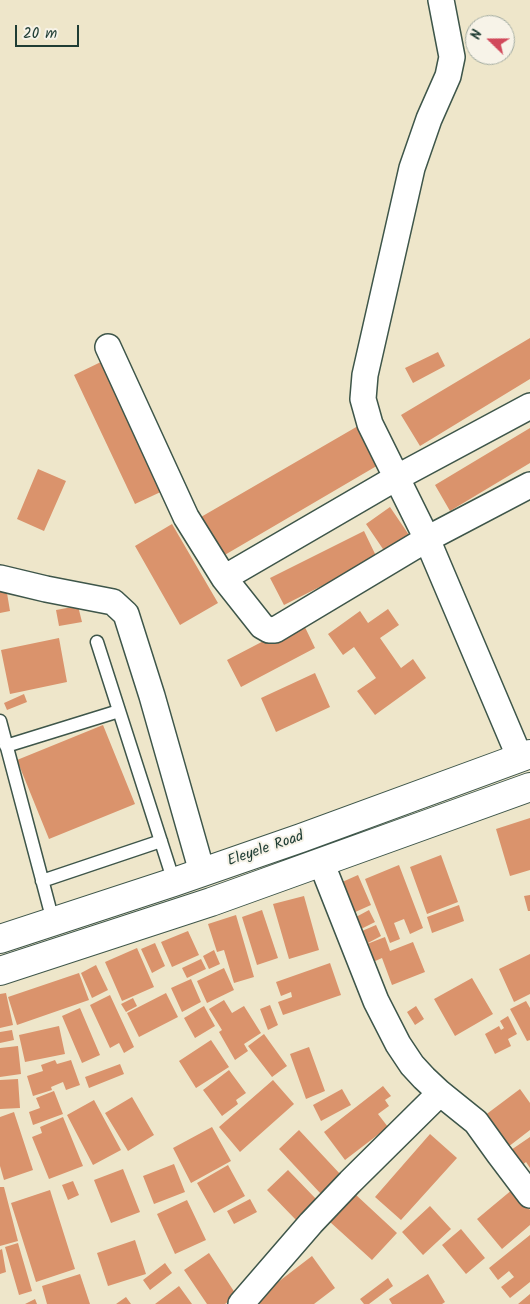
<!DOCTYPE html>
<style>
body{margin:0}
#map{position:relative;width:530px;height:1304px;overflow:hidden;background:#eee6ca;font-family:Kalam,sans-serif}
canvas{display:block}
.north{position:absolute;left:465px;top:15px;width:50px;height:50px;box-sizing:border-box;background:#f7f3e8;border:1px solid #a1aaa0;border-radius:50%;rotate:292deg;font-size:14px;font-weight:700;line-height:20px;text-align:center;color:#1f3d34}
.north::after{content:'';display:block;margin:auto;width:18px;height:22px;background:#d1495b;clip-path:polygon(50% 0,100% 100%,50% 72%,0 100%)}
.scale{position:absolute;left:15px;top:25px;width:64px;height:22px;box-sizing:border-box;border:2px solid #1f3d34;border-top:0;padding-left:6px;font-size:15px;line-height:18px;white-space:nowrap;color:#1f3d34;-webkit-text-stroke:4px #f7f3e8;paint-order:stroke}
</style>
<div id="map">
<canvas width="530" height="1304"></canvas>
<div class="north">N</div>
<div class="scale">20 m</div>
</div>
<script>
const g = document.querySelector('canvas').getContext('2d');
g.lineJoin = 'round';
function fill(path, color) { g.fillStyle = color; g.fill(path, 'evenodd'); }
const toPath = rows => new Path2D(rows.map(r => 'M' + r).join(''));
function strokePath(path, color, width, dash) { g.strokeStyle = color; g.lineWidth = width; g.lineCap = dash ? 'butt' : 'round'; g.setLineDash(dash || []); g.stroke(path); }
function write(font, color, halo, rows, align = 'center') {
  g.font = font + ' Kalam,sans-serif'; g.lineWidth = 4; g.setLineDash([]); g.textBaseline = 'middle'; g.strokeStyle = halo; g.fillStyle = color; for (const [text, x, y, turn = 0] of rows) {
    g.save(); g.translate(x, y); g.rotate((+turn || 0) * Math.PI / 180); g.textAlign = isNaN(turn) ? turn : align; if (halo) g.strokeText(text, 0, 0); g.fillText(text, 0, 0); g.restore();
  }
}
fill(toPath([
 [530,338,530,379,420,446,401,415],
 [438,352,445,366,413,383,405,368],
 [105,360,167,489,135,504,74,375],
 [358,426,380,464,223,556,201,517],
 [530,428,530,463,450,511,435,485],
 [38,469,66,481,44,531,17,519],
 [390,507,409,535,385,552,366,524],
 [172,524,218,603,180,625,135,546],
 [364,531,377,558,284,605,270,578],
 [5,581,10,611,0,613,0,582],
 [78,606,82,622,59,626,56,610],
 [388,609,399,625,380,638,401,668,413,659,426,678,375,715,357,691,376,678,354,647,343,655,328,634,360,611,368,623],
 [302,621,315,648,241,687,227,660],
 [59,638,67,682,10,694,1,650],
 [315,673,330,707,276,732,261,698],
 [24,694,27,702,7,710,4,703],
 [103,725,135,804,49,839,17,760],
 [530,818,530,870,510,876,496,829],
 [441,855,458,902,427,914,410,867],
 [399,865,423,928,410,934,404,919,394,923,400,939,390,943,365,879],
 [358,875,371,905,353,913,340,883],
 [530,895,530,911,528,911,524,896],
 [304,896,319,950,289,959,273,904],
 [459,905,464,921,432,933,427,917],
 [262,910,278,958,257,965,242,917],
 [369,910,375,922,361,929,356,917],
 [236,915,254,977,234,983,224,950,217,952,208,924],
 [376,925,381,936,368,943,362,931],
 [188,931,199,955,172,967,161,942],
 [385,937,390,951,413,942,425,972,392,985,382,958,373,962,367,944],
 [155,943,165,966,152,973,141,949],
 [137,948,154,987,122,1001,105,962],
 [214,950,220,964,209,969,203,956],
 [530,954,530,994,514,1002,499,969],
 [201,959,206,969,187,978,182,968],
 [330,963,341,995,283,1015,278,1002,292,997,291,992,281,996,276,982],
 [96,965,108,990,92,998,81,973],
 [224,968,234,990,207,1003,197,981],
 [79,973,89,1000,17,1025,8,997],
 [472,978,493,1014,455,1036,434,999],
 [191,979,201,1002,182,1012,171,988],
 [6,993,13,1025,0,1028,0,994],
 [166,993,178,1017,139,1037,127,1013],
 [110,995,134,1047,124,1053,119,1043,110,1048,90,1005],
 [133,998,137,1006,126,1012,121,1004],
 [224,1000,232,1013,244,1006,261,1033,244,1044,248,1051,235,1060,219,1032,222,1030,209,1009],
 [526,1001,530,1008,530,1040,527,1041,510,1009],
 [270,1005,278,1025,268,1030,260,1009],
 [204,1006,215,1026,195,1038,184,1018],
 [416,1006,424,1019,415,1025,407,1012],
 [80,1008,100,1055,82,1063,62,1016],
 [508,1016,517,1034,508,1039,511,1046,495,1054,485,1034,499,1026,501,1030,504,1028,500,1021],
 [59,1026,65,1054,25,1062,19,1035],
 [12,1030,14,1040,0,1043,0,1032],
 [264,1034,287,1066,272,1077,248,1046],
 [211,1040,229,1067,196,1088,179,1061],
 [18,1046,21,1074,0,1077,0,1048],
 [309,1047,325,1091,306,1099,290,1054],
 [55,1060,57,1064,71,1060,80,1085,66,1090,63,1082,51,1087,52,1090,33,1096,27,1076,43,1071,41,1065],
 [120,1064,124,1074,89,1088,85,1077],
 [229,1070,246,1093,236,1100,238,1104,222,1116,203,1090],
 [18,1079,20,1108,0,1109,0,1080],
 [273,1080,294,1104,240,1152,219,1127],
 [383,1086,391,1096,385,1100,389,1106,378,1114,388,1127,345,1160,324,1132],
 [342,1089,351,1105,321,1121,313,1105],
 [520,1089,530,1103,530,1130,508,1147,484,1116],
 [54,1091,63,1114,33,1125,29,1112,40,1108,36,1098],
 [132,1097,154,1135,128,1151,105,1113],
 [94,1100,121,1150,93,1165,67,1115],
 [14,1112,33,1170,4,1180,0,1166,0,1117],
 [63,1117,83,1166,49,1179,32,1137,42,1133,40,1127],
 [212,1127,231,1161,191,1183,173,1148],
 [299,1130,341,1175,321,1194,279,1149],
 [430,1134,457,1158,401,1220,375,1197],
 [530,1137,530,1168,526,1162,521,1166,511,1150],
 [174,1164,185,1192,154,1204,143,1176],
 [228,1165,245,1196,214,1213,197,1183],
 [123,1169,140,1212,111,1223,94,1180],
 [288,1170,317,1200,296,1220,267,1190],
 [73,1181,79,1195,68,1200,62,1185],
 [0,1187,4,1187,18,1241,0,1246],
 [513,1189,530,1210,530,1225,502,1249,477,1219],
 [50,1190,75,1269,36,1282,11,1203],
 [355,1194,397,1233,372,1260,330,1222],
 [250,1199,257,1212,234,1224,227,1211],
 [187,1200,206,1240,175,1254,157,1214],
 [430,1206,451,1229,423,1255,402,1232],
 [461,1229,485,1258,466,1274,442,1245],
 [530,1235,530,1282,510,1298,501,1287,514,1277,509,1271,498,1280,489,1268],
 [135,1240,146,1274,108,1286,97,1253],
 [18,1243,32,1291,19,1295,5,1247],
 [2,1249,6,1272,0,1274,0,1250],
 [209,1253,237,1296,225,1304,207,1304,184,1270],
 [312,1256,335,1288,314,1304,260,1304,256,1299],
 [165,1263,172,1273,150,1290,143,1280],
 [80,1274,90,1304,47,1304,42,1286],
 [428,1274,445,1302,442,1304,392,1304,389,1299],
 [388,1278,393,1286,369,1304,364,1304,360,1299],
 [179,1286,192,1304,155,1304],
 [530,1294,530,1304,518,1304],
 [126,1297,131,1304,116,1304],
 [35,1299,37,1304,25,1304]
]), '#da936c');
const lane = toPath([
 [97,642,174,882],
 [0,721,53,921],
 [6,746,119,711],
 [42,881,161,841]
]);
const street = toPath([
 [441,0,452,57,448,76,429,119,412,168,365,375,363,399,370,424,427,539,520,758],
 [108,347,186,517,224,578,262,626,269,630,275,630,427,539,530,485],
 [0,578,46,589,113,602,126,614,152,696,202,872],
 [224,578,396,478,530,406],
 [321,862,376,1001,398,1044,412,1065,424,1078,440,1093,476,1122,499,1154,530,1195],
 [241,1304,311,1223,350,1182,440,1093]
]);
const primary = toPath([
 [0,939,174,882,301,838,530,754],
 [0,971,211,902,530,787]
]);
strokePath(lane, '#3e564a', 15);
strokePath(street, '#3e564a', 28);
strokePath(primary, '#3e564a', 30);
strokePath(lane, '#fff', 12);
strokePath(street, '#fff', 25);
strokePath(primary, '#fff', 28);
write('15px', '#1f3d34', '#f7f3e8', [
 ["Eleyele Road",266,850,-19]
]);
</script>
